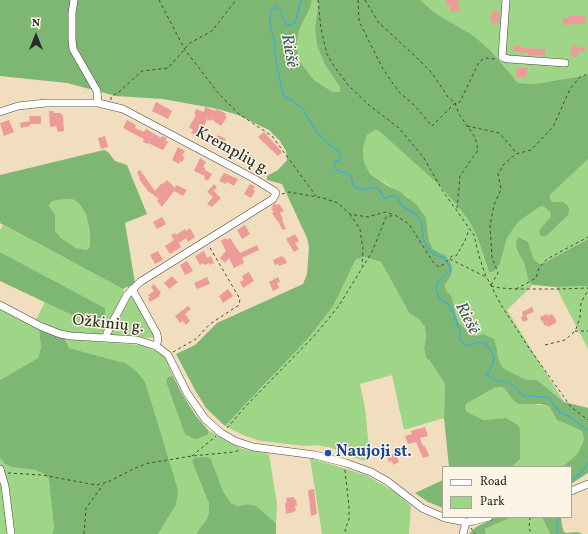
<!DOCTYPE html>
<meta charset="utf-8">
<style>
body{margin:0}
#map{position:relative;width:588px;height:534px;overflow:hidden;background:#f1debe;font-family:Vollkorn,serif}
canvas{display:block}
.legend{position:absolute;left:442px;top:466px;width:130px;height:52px;box-sizing:border-box;background:#fcf5e5;border:1px solid #a8a49b;margin:0;padding:5px 7px;list-style:none;font-size:12px;color:#2b2b2b}
.legend li{display:flex;align-items:center;gap:8px;height:20px}
.legend b{width:20px;border:1px solid #a8a49b}
.north{position:absolute;left:16px;top:16px;width:40px;height:40px;-webkit-text-stroke:3px #fcf5e5;paint-order:stroke;rotate:0deg;font-size:11px;font-weight:700;line-height:16px;text-align:center;color:#2b2b2b}
.north::after{content:'';display:block;margin:auto;width:14px;height:18px;background:#2b2b2b;clip-path:polygon(50% 0,100% 100%,50% 72%,0 100%)}
</style>
<div id="map">
<canvas width="588" height="534"></canvas>
<ul class="legend">
<li><b style="height:5px;background:#fff"></b>Road</li>
<li><b style="height:11px;background:#9ed587"></b>Park</li>
</ul>
<div class="north">N</div>
</div>
<script>
const g = document.querySelector('canvas').getContext('2d');
g.lineJoin = 'round';
function fill(path, color) { g.fillStyle = color; g.fill(path, 'evenodd'); }
const toPath = rows => new Path2D(rows.map(r => 'M' + r).join(''));
function strokePath(path, color, width, dash) { g.strokeStyle = color; g.lineWidth = width; g.lineCap = dash ? 'butt' : 'round'; g.setLineDash(dash || []); g.stroke(path); }
function write(font, color, halo, rows, align = 'center') {
  g.font = font + ' Vollkorn,serif'; g.lineWidth = 3; g.setLineDash([]); g.textBaseline = 'middle'; g.strokeStyle = halo; g.fillStyle = color; for (const [text, x, y, turn = 0] of rows) {
    g.save(); g.translate(x, y); g.rotate((+turn || 0) * Math.PI / 180); g.textAlign = isNaN(turn) ? turn : align; if (halo) g.strokeText(text, 0, 0); g.fillText(text, 0, 0); g.restore();
  }
}
fill(toPath([
 [312,0,319,0,315,27,317,46,325,65,340,87,340,92,333,92,314,80,301,63,298,53,297,42,299,30,310,8],
 [420,0,588,0,588,75,534,84,518,83,491,51,474,36,435,13],
 [375,130,379,131,438,184,460,209,471,224,477,237,483,256,489,272,500,264,507,238,518,222,538,208,542,206,548,209,551,213,550,218,539,230,545,237,556,202,552,202,550,199,550,195,588,159,588,239,546,262,540,264,534,260,528,242,517,250,524,263,529,282,533,285,507,310,564,402,537,380,526,380,503,368,498,358,497,349,483,334,476,336,470,334,459,322,456,315,452,297,446,290,445,285,450,277,446,256,433,249,429,241,426,218,408,197,370,174,364,162,363,148,367,135],
 [72,199,79,203,86,214,90,232,90,246,87,250,76,248,61,238,55,231,55,225,49,206,51,202,57,200],
 [3,225,123,289,125,294,102,335,66,332,57,330,36,320,45,302,74,316,105,308,0,252,0,230],
 [365,257,381,262,410,313,419,318,423,323,425,327,426,338,424,348,426,358,430,361,445,384,444,418,404,430,392,375,360,384,365,408,369,448,368,462,344,454,332,448,318,445,306,446,261,441,245,436,225,426,267,382,351,270,356,259],
 [588,286,588,349,556,287],
 [132,295,154,335,154,337,149,338,109,335,124,303],
 [0,308,39,330,41,348,38,358,0,380],
 [65,339,141,345,156,351,165,356,173,376,168,377,166,381,208,434,208,430,230,443,243,449,269,454,277,504,276,523,256,506,248,504,238,506,231,503,223,491,211,459,192,461,209,504,209,511,207,519,196,534,158,534,176,505,125,363,69,348],
 [500,387,504,388,509,392,515,402,549,406,557,420,582,431,584,439,581,447,577,454,562,467,512,467,520,459,520,429,518,425,506,418,484,420,467,412,465,408,466,404,494,388],
 [0,458,4,463,11,467,35,470,44,474,50,479,54,529,52,534,0,534],
 [310,458,366,475,396,493,411,506,409,534,322,534],
 [512,517,542,517,550,534,486,534,485,529]
]), '#9ed587');
fill(toPath([
 [0,0,312,0,310,8,299,30,297,42,298,53,301,63,314,80,333,92,340,92,340,87,325,65,317,46,316,38,315,27,319,0,420,0,435,13,474,36,491,51,518,83,534,84,588,75,588,159,550,195,550,199,552,202,563,202,567,205,569,209,568,215,545,237,540,235,539,230,550,218,551,213,547,209,542,206,538,208,518,222,507,238,500,264,493,272,489,272,477,237,471,224,460,209,438,184,379,131,375,130,367,135,363,148,364,162,370,174,388,186,399,191,416,204,426,218,429,241,433,249,446,256,451,263,452,271,450,277,445,285,446,290,452,297,456,315,459,322,470,334,476,336,483,334,494,339,497,349,498,358,503,368,526,380,537,380,564,402,588,408,588,473,571,484,571,467,562,467,577,454,581,447,584,439,582,431,557,420,549,406,540,404,519,404,515,402,504,388,500,387,494,388,466,404,465,408,467,412,484,420,506,418,518,425,520,429,520,459,512,467,449,467,444,418,445,384,430,361,426,358,424,348,426,338,425,327,419,319,410,314,381,262,365,257,356,259,333,306,309,337,225,426,206,408,195,390,176,354,195,345,217,323,303,284,307,274,309,247,307,238,282,184,267,180,267,176,278,170,287,160,286,151,280,141,269,130,238,115,218,109,163,99,116,96,67,83,0,76],
 [104,150,108,152,115,161,127,165,147,214,125,223,135,283,123,289,0,223,0,175],
 [72,199,79,203,86,214,90,232,90,246,87,250,76,248,61,238,55,231,55,215,49,206,51,202,57,200],
 [518,237,528,242,534,260,540,264,546,262,588,239,588,286,556,287,533,285,529,282,524,263,517,250,516,242],
 [0,252,105,308,105,315,99,320,89,320,74,316,0,281],
 [39,330,65,339,69,348,125,363,136,371,145,382,178,490,176,505,158,534,52,534,54,528,49,479,44,474,35,470,11,467,4,463,0,458,0,380,38,358,41,348],
 [173,376,182,394,196,416,208,430,208,434,199,438,195,439,185,434,166,381,168,377],
 [207,457,211,459,223,491,231,503,238,506,248,504,256,506,276,523,276,534,196,534,207,519,209,511,209,504,192,461,195,458],
 [443,480,443,508,428,502,415,493],
 [497,517,512,517,485,529,486,534,469,534,476,527],
 [542,517,561,517,562,526,564,532,567,533,577,532,583,534,550,534]
]), '#7eb674');
strokePath(toPath([
 [301,0,295,23,290,25,285,24,281,11,276,7,271,11,270,18,271,30,274,39,276,60,283,95,293,101,303,109,315,130,330,145,338,151,341,155,340,160,335,162,334,167,338,171,347,173,351,176,353,186,359,189,363,190,373,187,378,188,384,198,391,196,395,196,398,198,400,203,405,208,417,215,422,225,423,238,425,244,434,255,443,257,450,267,451,270,449,272,441,278,437,283,436,291,441,300,449,305,453,313,460,332,460,341,467,346,479,342,485,343,490,348,493,355,494,358,493,364,487,375,498,381,507,382,517,389,523,396,548,397,560,412,570,417,588,430],
 [571,481,583,471,588,462],
 [557,534,557,523,560,517]
]), '#47afc6', 1.5);
fill(toPath([
 [446,0,459,0,458,11,450,11,451,6,446,6],
 [492,11,500,12,499,23,491,23],
 [568,16,585,16,586,23,563,25,563,18,568,18],
 [576,44,577,48,585,47,585,51,578,52,578,56,572,57,570,51,572,48,572,45],
 [514,45,521,46,521,48,545,49,545,56,528,55,528,53,513,52],
 [517,68,527,68,526,77,516,77],
 [156,102,172,111,168,119,152,111],
 [205,107,215,111,216,109,221,111,226,114,225,116,227,117,221,126,211,119,210,121,207,119,200,135,197,133,196,135,191,133,193,130,189,127,196,115,194,114,196,109,204,112],
 [49,111,53,111,54,113,61,113,61,115,63,115,64,131,58,132,56,126,50,127],
 [29,116,41,116,41,124,30,124,30,126,21,128,20,123,30,121],
 [9,120,14,132,4,136,0,123],
 [127,120,136,125,135,128,144,132,146,129,161,138,162,136,167,138,165,140,168,142,163,150,148,143,148,144,143,142,144,139,123,128],
 [264,132,282,152,278,156,258,137],
 [218,135,226,139,221,148,214,145,213,144],
 [105,136,108,147,101,149,98,138],
 [178,147,185,151,182,156,185,157,182,162,180,161,179,164,172,160],
 [242,150,255,158,250,166,237,158],
 [200,158,206,162,203,167,205,168,205,170,212,174,208,181,204,179,205,176,194,171],
 [140,170,155,191,162,183,163,184,167,180,175,188,176,185,187,190,183,196,174,191,162,207,157,201,159,199,148,191,139,179,140,178,137,172],
 [224,173,238,179,234,186,227,182,226,184,219,181],
 [214,184,217,187,214,191,221,198,212,207,207,204,213,197,207,192],
 [250,184,255,187,253,189,255,191,251,198,244,194],
 [275,203,276,205,279,204,284,211,280,213,283,219,282,220,286,229,282,230,279,222,278,222,272,213,274,212,271,209,273,208,272,206],
 [162,217,166,224,157,229,153,222],
 [245,225,250,234,242,239,237,230],
 [190,228,195,237,188,242,186,238,179,243,181,247,170,254,165,246,174,240,171,235,175,233,176,235,185,229,186,231],
 [295,234,299,241,295,243,299,249,294,252,286,239],
 [225,238,227,240,230,238,240,253,257,245,259,250,242,258,244,263,234,268,229,258,225,263,220,258,226,251,221,241],
 [158,251,163,260,155,264,150,255],
 [204,251,207,258,211,256,214,263,210,265,209,263,204,265,203,263,200,265,195,256],
 [282,256,283,258,284,257,287,263,279,266,278,264,275,265,273,260],
 [187,261,193,271,185,275,180,265],
 [249,272,254,281,243,288,240,282,244,280,242,276],
 [172,276,178,282,169,289,164,283],
 [207,277,210,284,197,289,194,283],
 [278,277,280,282,277,283,279,288,273,291,269,282],
 [154,284,161,293,159,295,160,296,150,302,148,298,150,297,148,295,154,291,151,287],
 [228,289,233,296,223,303,219,296],
 [188,306,191,309,185,314,190,321,186,325,183,321,180,323,175,316],
 [532,307,534,312,526,315,528,320,523,322,521,317,523,316,522,312],
 [547,314,547,316,552,314,557,321,556,321,556,323,548,327,547,325,545,326,543,323,545,321,542,322,540,317],
 [425,427,428,436,420,438,423,446,425,446,429,456,423,458,416,442,408,444,405,436,412,434,411,431],
 [396,453,399,462,393,465,392,461,389,462,387,456],
 [314,489,317,514,311,516,308,490],
 [294,497,294,500,296,499,297,505,295,506,296,511,294,511,294,512,286,514,285,503,287,503,286,498]
]), '#ec9b99');
const minor = toPath([
 [74,0,72,13,72,39,73,49,97,91,98,103],
 [506,0,502,57,504,58,509,59,565,63],
 [0,112,18,106,46,103,98,103,123,109,253,178,274,191,276,193,273,199,140,282,127,295,107,333,106,338],
 [132,289,157,334,158,340,156,346],
 [0,305,40,326,60,334,71,336,137,340,156,346,168,355,187,393,205,419,221,433,235,441,253,447,315,455,346,463,371,472,387,481,422,508,445,518,466,522,474,521,489,517],
 [0,469,5,486,11,534],
 [571,491,588,484],
 [463,534,466,522]
]);
strokePath(minor, '#494641', 8);
strokePath(toPath([
 [159,0,185,50,219,94,239,114,272,136,316,196],
 [318,0,321,29,327,54,334,66,348,85,370,106,399,128,424,158,442,190,474,235,479,256,485,274,501,305,529,348,571,407,588,420],
 [358,0,359,21,383,69,399,92,414,105,432,126,455,103,460,102,479,62,485,58,496,59],
 [365,0,379,23,416,57,432,73,448,97,455,103,459,114,475,137,478,150,460,176,457,209],
 [111,100,111,97,120,91,142,71,168,68,190,43,212,31,236,0],
 [467,126,499,133,511,146,516,153],
 [282,194,289,192,323,198,338,203,350,214,367,217,386,212,394,215],
 [350,214,360,229,363,250,362,266],
 [450,259,486,277],
 [491,285,498,273,492,257,490,225,494,205,501,189,498,174,504,164,516,154,531,150,553,127,570,89,580,77,588,74],
 [491,286,500,288,517,289,558,289,588,288],
 [516,289,536,278,539,268,547,259,588,237],
 [575,331,588,331],
 [545,345,565,340,573,333,576,329,580,317,581,303,588,290],
 [173,352,196,339,210,324,239,305,240,299,209,246],
 [227,428,245,407,315,335,338,307,372,252,386,217,395,215,409,224,433,262,439,267,444,264,452,256,456,256,465,241,469,229],
 [192,456,216,436],
 [345,470,349,507,349,520,345,529,346,534],
 [8,473,42,475,96,485,108,482,135,468,149,463,192,456,234,452,240,450],
 [530,517,529,528,531,534],
 [471,528,475,534],
 [84,534,86,508,103,485]
]), '#494641', 1, [3, 3]);
strokePath(minor, '#fff', 7);
for (const [x, y, r, color] of [
 [328,453,4,"#1a4fb4"]
]) { const dot = new Path2D(); dot.arc(x, y, r, 0, 2 * Math.PI); g.fillStyle = color; g.fill(dot); strokePath(dot, '#fcf5e5', 1.5); }
write('16px', '#2b2b2b', '#fcf5e5', [
 ["Kremplių g.",232,152,29],
 ["Ožkinių g.",108,325,6]
]);
write('bold 16px', '#164399', '#fcf5e5', [
 ["Naujoji st.",336,453]
], 'left');
write('italic 17px', '#355961', '#fcf5e5', [
 ["Riešė",288,51,80],
 ["Riešė",466,319,63]
]);
</script>
